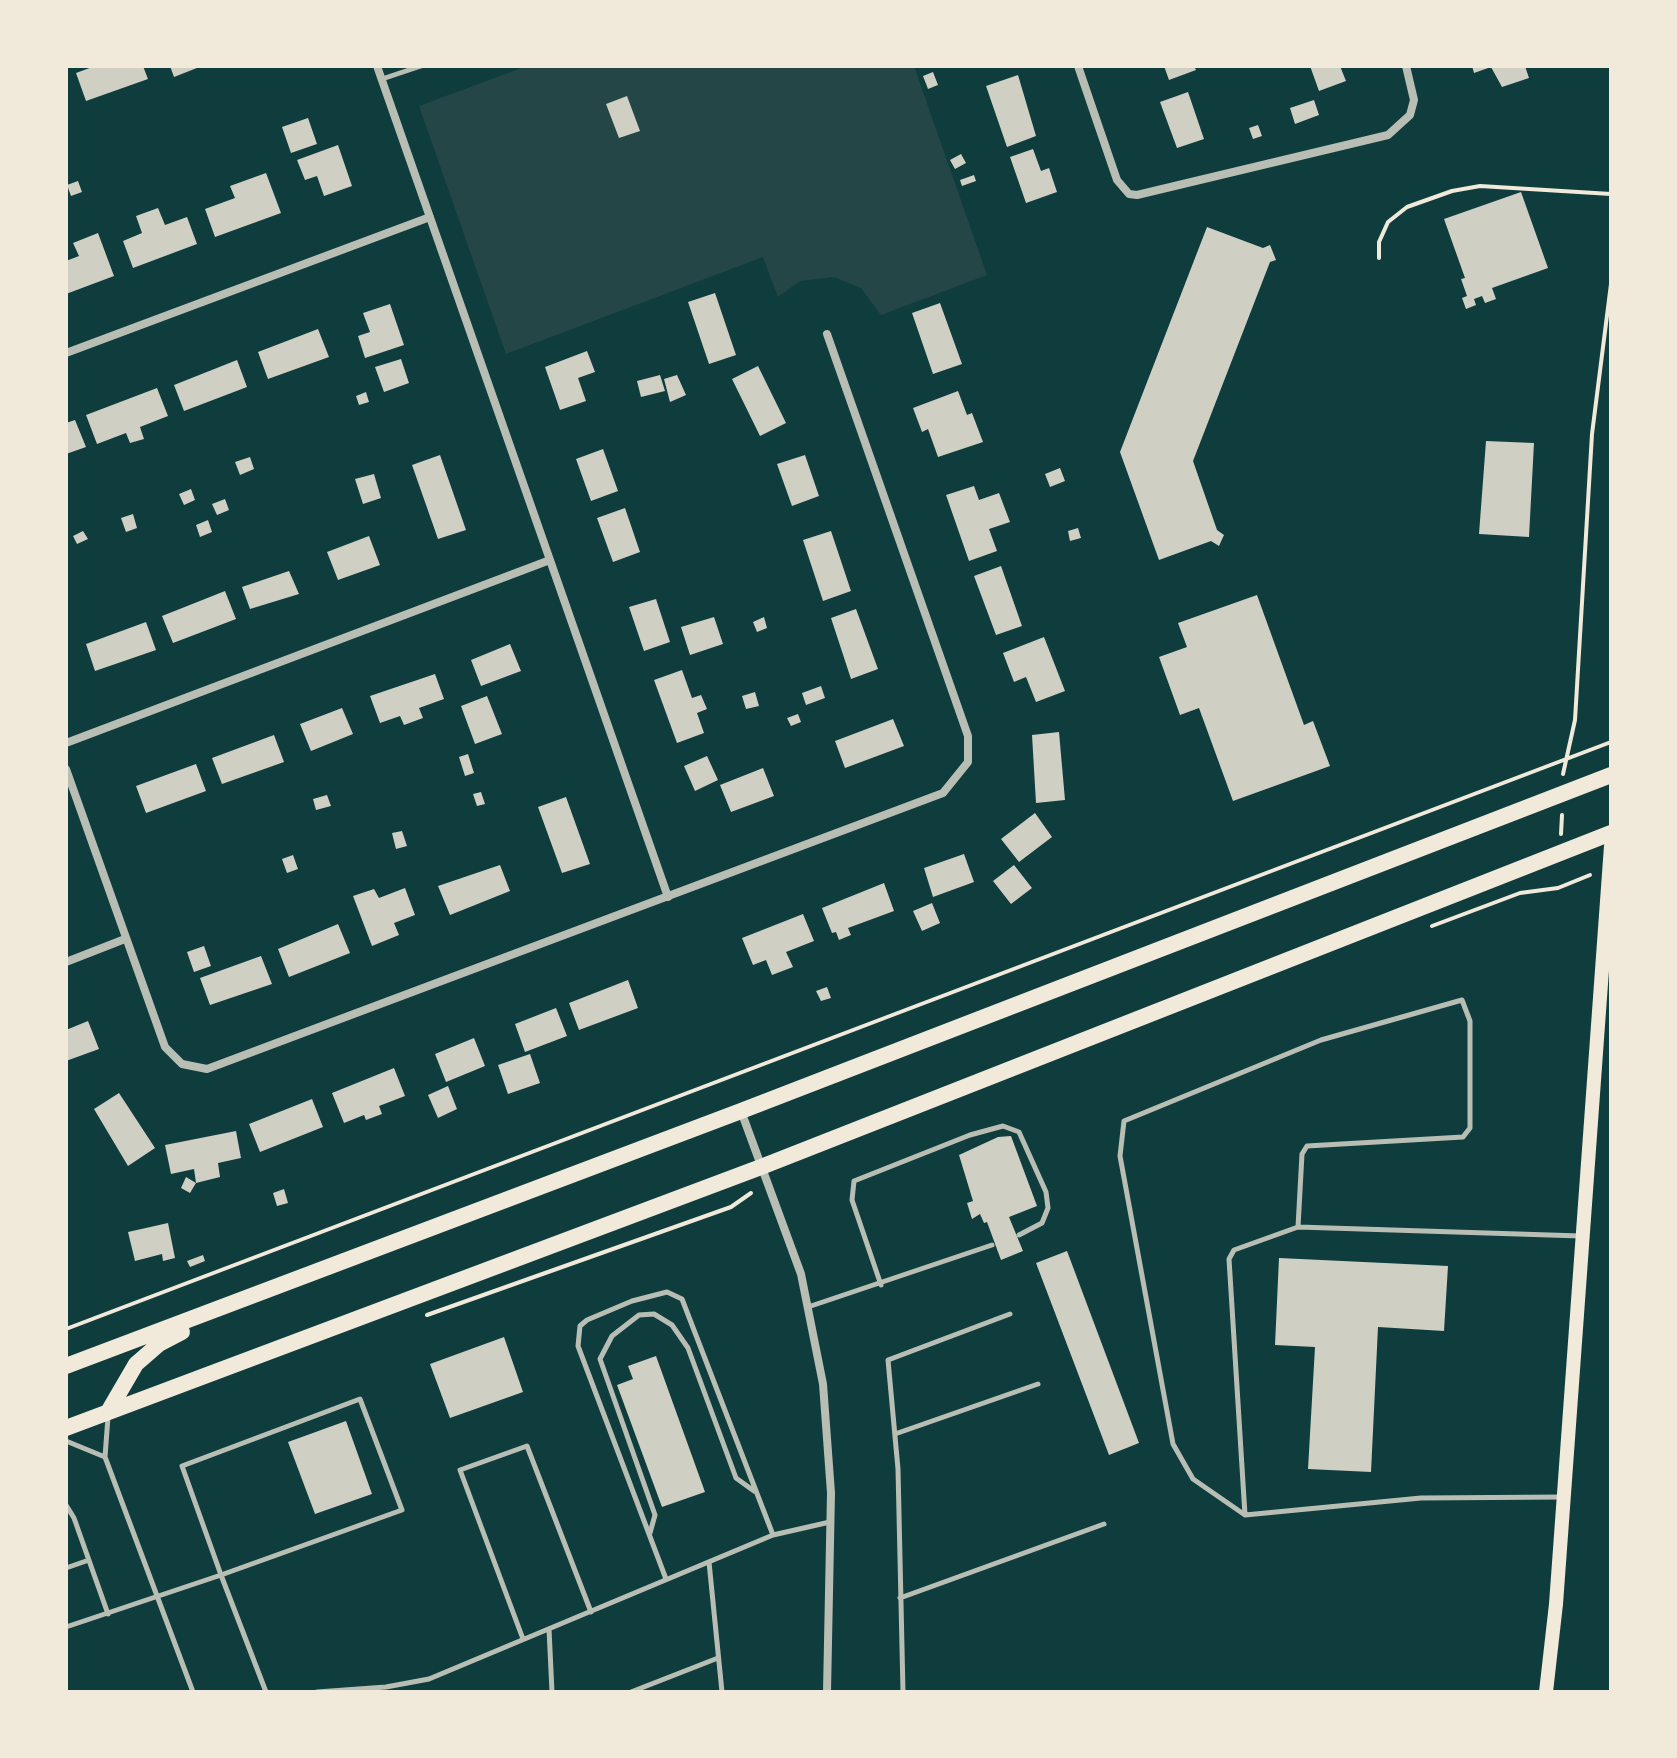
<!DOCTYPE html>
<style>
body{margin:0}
#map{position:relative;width:1677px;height:1758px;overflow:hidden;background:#0f3d3e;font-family:"Playfair Display",serif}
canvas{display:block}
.frame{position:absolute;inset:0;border:68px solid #f1e9da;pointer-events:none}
</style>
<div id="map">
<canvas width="1677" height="1758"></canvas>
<div class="frame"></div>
</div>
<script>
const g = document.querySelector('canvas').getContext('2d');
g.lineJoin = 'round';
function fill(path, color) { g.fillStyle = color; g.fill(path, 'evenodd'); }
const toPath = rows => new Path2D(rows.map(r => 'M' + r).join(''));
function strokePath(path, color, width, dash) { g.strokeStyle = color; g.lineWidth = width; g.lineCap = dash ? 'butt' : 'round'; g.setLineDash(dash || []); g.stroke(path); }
fill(toPath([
 [527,66,914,66,987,275,881,315,861,288,834,277,800,281,778,297,763,257,506,354,419,106]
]), '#244646');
fill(toPath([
 [95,66,143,66,148,79,86,101,76,73],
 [170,66,202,66,174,77],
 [1164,66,1194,66,1196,70,1169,80],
 [1310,66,1340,66,1346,81,1319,91],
 [1472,66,1525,66,1529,78,1502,87,1491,67,1474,73],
 [933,72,938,85,928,89,923,76],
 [1018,75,1036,136,1007,147,986,86],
 [1188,92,1204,139,1177,148,1160,102],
 [627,96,640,131,619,138,606,104],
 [1314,100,1319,115,1295,124,1290,108],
 [308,118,317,144,291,153,282,127],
 [1258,125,1262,136,1253,139,1249,128],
 [338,145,352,186,324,196,317,176,305,180,297,160],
 [1033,149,1041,171,1049,168,1057,192,1026,203,1010,157],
 [961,154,966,163,955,169,950,160],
 [266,173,281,213,215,237,205,209,235,198,230,186],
 [974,175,976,181,962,186,960,180],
 [78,181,82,192,71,196,67,185],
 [1521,192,1548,268,1492,288,1496,299,1485,303,1482,296,1474,299,1476,305,1466,309,1462,298,1467,296,1461,279,1465,278,1444,219],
 [158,208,165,225,187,217,197,244,133,268,123,241,142,233,136,216],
 [1207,227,1263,248,1270,245,1276,260,1270,262,1193,461,1217,530,1224,535,1219,546,1211,541,1159,560,1120,452],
 [98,233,114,276,66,294,66,261,79,256,73,243],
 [715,293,736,355,709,364,688,302],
 [940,303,962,364,933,374,912,313],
 [390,304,404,345,365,358,358,336,370,332,363,313],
 [318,329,329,357,268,379,258,352],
 [587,351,595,372,578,378,586,401,560,410,545,367],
 [401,359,409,383,384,392,375,367],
 [237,360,247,387,184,411,174,385],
 [758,366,786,423,760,436,732,379],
 [660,375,665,391,641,397,637,381],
 [677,375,686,395,670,402,664,379],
 [157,388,168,416,140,427,144,439,130,443,126,433,97,444,86,415],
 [958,391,967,415,972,413,983,442,938,457,928,429,922,432,913,408],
 [366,392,369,402,359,405,356,396],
 [75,420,86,447,66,454,66,423],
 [1486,441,1534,443,1529,537,1479,534],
 [603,449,618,491,591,501,576,459],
 [440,455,466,530,438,539,412,465],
 [805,455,819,496,792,506,777,464],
 [250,457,254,469,240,475,235,462],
 [1060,468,1065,481,1050,487,1045,474],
 [374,474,381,498,363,504,355,479],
 [974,486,979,500,999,493,1010,522,989,529,997,551,969,561,946,495],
 [191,489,195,500,184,505,179,494],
 [225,499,229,510,217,515,212,504],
 [625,508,640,552,613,562,597,518],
 [133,514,137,528,126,532,121,518],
 [208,520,212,532,200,537,196,525],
 [1078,528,1081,538,1070,541,1068,531],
 [83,531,88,539,77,544,73,536],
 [831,531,851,591,823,601,803,540],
 [369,536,380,565,338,580,327,552],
 [1001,566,1022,626,996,635,974,576],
 [289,571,299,594,250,609,242,587],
 [225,591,236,619,173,643,162,616],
 [1257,595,1304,725,1313,721,1330,766,1233,801,1199,708,1180,715,1159,657,1187,647,1178,623],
 [656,599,670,642,644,651,629,607],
 [856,609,878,669,851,679,831,618],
 [714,617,723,644,690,655,681,627],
 [764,617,767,628,757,632,753,622],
 [146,622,156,650,95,671,86,644],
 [1044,637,1065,691,1036,702,1026,677,1014,682,1003,653],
 [510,644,521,671,481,686,471,660],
 [682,670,692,698,701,695,707,709,697,713,704,733,677,743,654,680],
 [435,674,444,699,419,708,423,718,404,725,400,716,380,723,370,696],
 [821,686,825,698,806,705,802,693],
 [755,692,759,706,746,709,742,696],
 [487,696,502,734,475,744,461,706],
 [342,708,353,734,311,751,300,724],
 [798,714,801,722,791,726,787,718],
 [893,719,904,746,845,768,835,741],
 [1059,732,1065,800,1036,803,1032,735],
 [274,735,284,762,222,784,212,758],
 [468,754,474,773,465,776,459,757],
 [707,756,718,780,695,791,684,766],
 [196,764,206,791,146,813,136,786],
 [763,768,774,796,731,812,720,785],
 [481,792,485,804,477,806,473,794],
 [327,795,331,806,316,810,313,799],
 [566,797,590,864,562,873,538,807],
 [1035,813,1052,837,1019,862,1001,839],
 [402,831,407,846,396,849,392,833],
 [964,854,974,882,933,897,924,868],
 [293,855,298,869,287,873,282,859],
 [500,865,510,891,450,915,438,886],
 [1014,865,1032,888,1011,904,993,881],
 [884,883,894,911,848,928,851,935,839,940,836,932,832,933,822,908],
 [405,888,415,915,394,923,399,935,372,946,353,896,374,889,379,898],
 [932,903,940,923,922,931,913,911],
 [803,914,814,941,786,952,793,967,772,975,766,960,753,965,742,938],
 [338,924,350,953,289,977,278,949],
 [204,946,211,966,194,972,187,952],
 [261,956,272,984,210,1005,200,978],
 [628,980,638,1008,579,1030,569,1003],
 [827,987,831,998,821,1001,816,991],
 [556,1008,567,1036,525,1052,515,1024],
 [88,1021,99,1049,66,1061,66,1030],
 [474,1038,485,1066,446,1082,435,1054],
 [530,1054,540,1083,508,1094,498,1065],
 [394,1068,405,1096,379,1106,382,1114,366,1120,364,1115,344,1123,332,1093],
 [448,1086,457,1109,438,1118,428,1095],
 [119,1093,155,1148,128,1166,94,1109],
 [312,1099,323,1127,260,1152,249,1124],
 [236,1131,241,1158,218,1163,220,1177,196,1183,190,1193,181,1188,186,1177,196,1183,194,1169,171,1174,165,1145],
 [1011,1136,1037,1206,1009,1217,1023,1251,1001,1260,987,1222,984,1223,980,1214,972,1219,967,1203,973,1201,959,1155,998,1137],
 [284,1189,288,1203,277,1206,273,1193],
 [168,1223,175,1258,163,1261,162,1254,135,1261,128,1232],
 [1067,1251,1139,1443,1109,1455,1036,1263],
 [203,1255,205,1261,190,1267,187,1261],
 [1279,1258,1448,1266,1444,1331,1378,1327,1371,1472,1308,1469,1315,1347,1275,1345],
 [504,1337,523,1392,450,1418,430,1364],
 [656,1356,705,1492,662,1507,617,1385,633,1379,628,1366],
 [346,1421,372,1494,315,1514,288,1442]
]), '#cfcfc3');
strokePath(toPath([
 [1379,258,1379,242,1388,222,1407,207,1452,191,1480,186,1611,194],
 [1563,774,1575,720,1592,434,1611,284],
 [1561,834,1562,815],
 [1432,926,1520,893,1558,888,1590,875],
 [427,1315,731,1207,751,1193],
 [66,1329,1611,742]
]), '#f1e9da', 4);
strokePath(toPath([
 [382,79,421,66],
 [1298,1227,1581,1236],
 [881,1285,852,1200,854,1181,970,1135,1003,1126,1019,1132,1046,1192,1048,1208,1042,1223,1019,1235],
 [808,1307,992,1245],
 [108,1417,105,1457,193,1692],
 [895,1434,1038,1384],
 [66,1441,105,1457],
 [66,1505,74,1518,108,1614],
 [1245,1515,1229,1259,1234,1250,1298,1227,1302,1154,1307,1146,1463,1137,1470,1128,1470,1021,1462,1000,1321,1040,1124,1121,1120,1156,1173,1444,1193,1479,1245,1515,1421,1498,1563,1497],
 [650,1533,655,1515,600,1359,612,1336,639,1315,654,1314,672,1325,688,1348,736,1478,754,1491],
 [709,1562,722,1692],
 [66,1568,89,1560],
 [666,1579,578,1346,580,1326,587,1320,632,1301,667,1292,682,1299,773,1535],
 [900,1598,1104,1524],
 [66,1627,221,1575,182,1466,360,1399,402,1510,221,1575,266,1692],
 [549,1629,552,1692],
 [523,1639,460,1470,527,1446,591,1612],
 [317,1692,386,1687,429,1679,773,1535,830,1522],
 [631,1692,718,1658],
 [903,1692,898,1469,888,1360,1010,1314]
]), '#b8beb3', 5);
strokePath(toPath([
 [377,66,668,897],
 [1078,66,1117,180,1129,194,1137,195,1388,135,1410,115,1414,100,1406,66],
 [66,353,430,217],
 [66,743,550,560],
 [66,769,165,1047,182,1064,207,1069,943,793,968,762,968,736,827,334],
 [66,962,125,939],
 [741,1111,801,1274,823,1384,831,1493,827,1692]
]), '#b8beb3', 8);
strokePath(toPath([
 [1546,1692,1556,1604,1611,846]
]), '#f1e9da', 14);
strokePath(toPath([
 [66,1366,741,1111,1611,775],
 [108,1412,136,1364,159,1344,182,1332],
 [66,1428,761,1167,1611,833]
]), '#f1e9da', 16);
</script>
